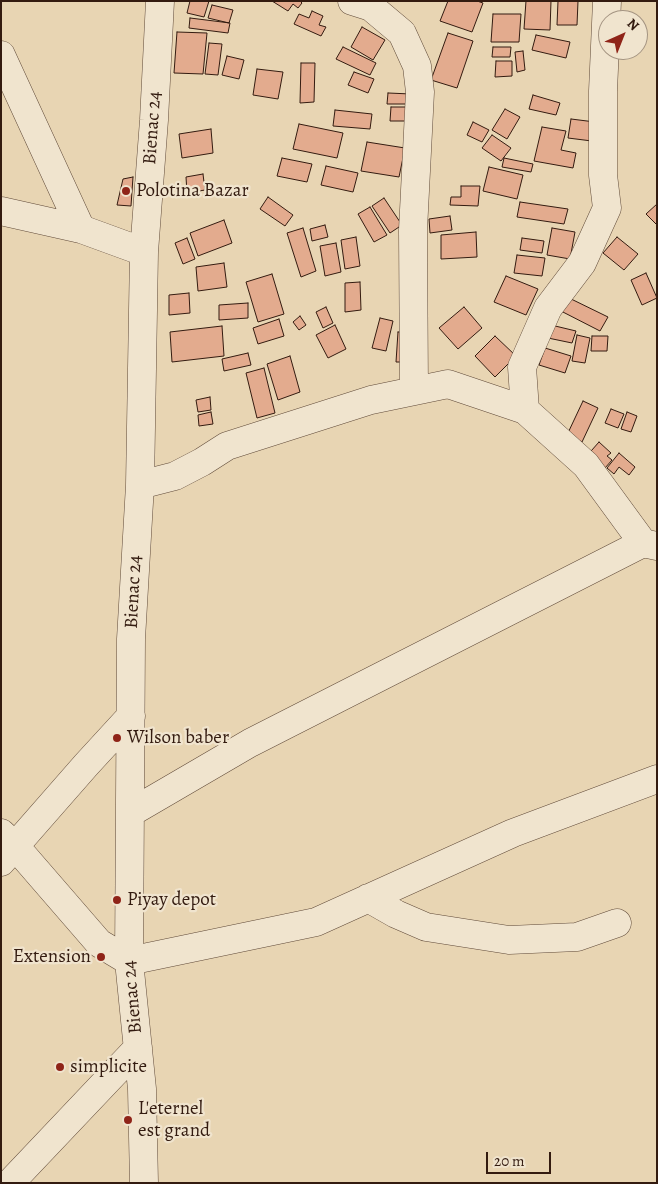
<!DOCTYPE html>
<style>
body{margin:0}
#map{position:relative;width:658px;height:1184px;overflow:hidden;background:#e8d5b3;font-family:Alegreya,serif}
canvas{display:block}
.frame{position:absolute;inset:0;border:2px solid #331b10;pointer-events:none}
.north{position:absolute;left:598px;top:10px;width:50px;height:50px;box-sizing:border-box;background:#f0e4ce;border:1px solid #a49482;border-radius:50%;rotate:44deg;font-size:14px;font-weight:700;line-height:20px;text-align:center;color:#331b10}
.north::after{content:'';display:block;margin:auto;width:18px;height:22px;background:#8f2418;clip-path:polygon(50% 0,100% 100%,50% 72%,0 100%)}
.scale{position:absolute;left:486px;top:1152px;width:65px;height:22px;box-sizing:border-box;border:2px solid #331b10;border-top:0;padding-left:6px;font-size:15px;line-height:18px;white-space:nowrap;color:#331b10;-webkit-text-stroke:4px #f0e4ce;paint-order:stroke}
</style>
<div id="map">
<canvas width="658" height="1184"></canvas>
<div class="frame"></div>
<div class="north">N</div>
<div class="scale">20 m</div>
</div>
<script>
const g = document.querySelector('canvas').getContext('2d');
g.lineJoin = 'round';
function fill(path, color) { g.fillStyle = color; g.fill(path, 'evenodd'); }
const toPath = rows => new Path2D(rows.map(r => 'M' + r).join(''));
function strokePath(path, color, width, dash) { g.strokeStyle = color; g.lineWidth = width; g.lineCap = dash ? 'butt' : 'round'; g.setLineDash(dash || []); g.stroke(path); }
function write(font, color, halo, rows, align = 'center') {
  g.font = font + ' Alegreya,serif'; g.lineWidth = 4.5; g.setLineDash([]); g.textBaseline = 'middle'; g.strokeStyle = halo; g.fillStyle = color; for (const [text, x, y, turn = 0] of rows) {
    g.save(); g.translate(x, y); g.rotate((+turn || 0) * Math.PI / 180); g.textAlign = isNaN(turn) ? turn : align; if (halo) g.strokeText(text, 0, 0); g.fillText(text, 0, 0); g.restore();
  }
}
const building = toPath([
 [190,1,209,1,204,17,187,13,190,1],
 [272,1,300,1,302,3,298,8,293,4,288,11,272,1],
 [448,1,477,1,483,3,472,32,440,21,448,1],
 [526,1,551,1,550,30,524,29,526,1],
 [558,1,578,1,577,25,557,25,558,1],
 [212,5,233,10,229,23,208,18,212,5],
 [312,11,323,16,319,25,326,27,321,36,294,24,299,14,309,18,312,11],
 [493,14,521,14,519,42,491,42,493,14],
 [190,18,230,23,228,33,189,28,190,18],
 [362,27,385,40,373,60,351,47,362,27],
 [177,32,207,33,203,74,174,73,177,32],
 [448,33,473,41,457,88,431,80,448,33],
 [536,35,570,42,566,58,532,50,536,35],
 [209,43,222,44,218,75,205,74,209,43],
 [343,47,376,63,370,75,336,59,343,47],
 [493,47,511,47,510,57,492,57,493,47],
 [523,51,525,70,517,72,515,52,523,51],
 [227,56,244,60,239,79,222,75,227,56],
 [496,61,512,61,512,76,495,77,496,61],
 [301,63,315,63,314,102,300,103,301,63],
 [257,69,283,72,278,99,253,95,257,69],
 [354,72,374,79,368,93,348,85,354,72],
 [388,93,411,94,410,104,387,104,388,93],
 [533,95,560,103,556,115,529,109,533,95],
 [391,107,408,107,407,121,390,121,391,107],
 [505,109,520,117,507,139,492,130,505,109],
 [335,110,372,114,370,129,333,126,335,110],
 [571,119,595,122,592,141,568,138,571,119],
 [473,122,489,130,482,142,467,135,473,122],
 [299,124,343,133,337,158,293,149,299,124],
 [542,127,566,131,561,150,576,153,573,168,534,161,542,127],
 [211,129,213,153,182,158,179,134,211,129],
 [492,135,511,148,501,161,482,148,492,135],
 [367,142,405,148,399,177,361,171,367,142],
 [282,158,312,164,307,182,277,176,282,158],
 [504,158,533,164,531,172,502,167,504,158],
 [326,166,358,173,353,192,321,185,326,166],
 [489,167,523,175,517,199,483,191,489,167],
 [203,174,205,190,187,193,186,177,203,174],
 [133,177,131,206,117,205,123,179,133,177],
 [461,186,480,186,478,206,450,205,451,197,461,197,461,186],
 [268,197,293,215,285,226,260,209,268,197],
 [384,198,402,225,390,233,372,206,384,198],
 [520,202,568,209,564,224,517,217,520,202],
 [657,204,657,225,646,214,657,204],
 [370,207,387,235,374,242,358,214,370,207],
 [450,216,452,230,430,233,429,219,450,216],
 [224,220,232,243,198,256,190,233,224,220],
 [325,225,328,237,312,241,310,229,325,225],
 [303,228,316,271,301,277,287,233,303,228],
 [552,228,575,232,570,259,547,255,552,228],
 [476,232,477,257,441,259,441,235,476,232],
 [356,237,360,266,345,269,341,240,356,237],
 [617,237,638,254,624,270,603,253,617,237],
 [187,238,195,259,183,264,175,243,187,238],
 [522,238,544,241,542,253,520,250,522,238],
 [336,243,341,272,325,276,320,246,336,243],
 [517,255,545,258,542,276,514,273,517,255],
 [224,263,227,287,198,291,196,267,224,263],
 [646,273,657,298,642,305,631,280,646,273],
 [272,274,284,314,258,322,246,282,272,274],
 [506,276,538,289,526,315,494,302,506,276],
 [360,282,361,310,345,312,345,283,360,282],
 [189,293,190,313,169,315,169,295,189,293],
 [567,297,608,317,600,331,559,310,567,297],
 [248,303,248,318,219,320,219,305,248,303],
 [326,307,333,323,323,328,316,312,326,307],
 [464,307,482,328,458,349,439,328,464,307],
 [300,316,306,325,299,330,293,322,300,316],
 [380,318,393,321,386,351,372,348,380,318],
 [279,319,284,336,258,344,253,328,279,319],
 [335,325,346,349,328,358,316,335,335,325],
 [551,325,576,331,572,343,548,338,551,325],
 [222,326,224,356,172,362,170,332,222,326],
 [398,332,411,332,409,362,396,362,398,332],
 [577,335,590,338,585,363,572,361,577,335],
 [495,336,516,356,495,377,475,356,495,336],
 [592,336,608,336,607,351,591,351,592,336],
 [545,348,571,356,565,373,539,365,545,348],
 [248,353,251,365,224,371,222,359,248,353],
 [290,356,300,392,278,400,267,364,290,356],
 [264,368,275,413,257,418,246,373,264,368],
 [210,397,211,410,198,412,196,400,210,397],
 [583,401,598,408,582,442,567,435,583,401],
 [611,409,624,414,618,428,605,423,611,409],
 [211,412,213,424,199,426,198,415,211,412],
 [627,412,637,416,631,432,621,429,627,412],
 [599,442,611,453,607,456,612,460,605,468,584,459,599,442],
 [619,453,635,467,629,475,619,467,614,474,607,468,619,453]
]);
fill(building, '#e3ab8e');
strokePath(building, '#331b10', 1);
const minor = toPath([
 [352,1,371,7,402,33,417,66,420,92,413,230,414,391],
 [1,55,81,229],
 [1,211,81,229,144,252],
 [525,410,586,465,643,543,657,546],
 [140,485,175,476,202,462,227,446,371,400,448,384,525,410,522,367,548,308,582,263,607,208,603,175,603,91,607,1],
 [130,813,250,743,643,543],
 [1,833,15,846,99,943,129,961,316,922,513,833,657,779],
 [1,862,86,765,131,716],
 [368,898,396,914,426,927,509,940,577,937,617,923],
 [10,1183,138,1048],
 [144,1183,142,1089,129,961,131,639,140,485,144,252,154,120,160,1]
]);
strokePath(minor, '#604a39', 29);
strokePath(minor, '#f0e4ce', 28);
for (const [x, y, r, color] of [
 [126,191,5,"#8f2418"],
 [117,738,5,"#8f2418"],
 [117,900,5,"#8f2418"],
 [101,957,5,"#8f2418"],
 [60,1067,5,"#8f2418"],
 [128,1120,5,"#8f2418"]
]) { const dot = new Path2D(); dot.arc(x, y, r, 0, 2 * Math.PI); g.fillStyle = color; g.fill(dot); strokePath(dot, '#f0e4ce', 2); }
write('19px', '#331b10', '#f0e4ce', [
 ["Bienac 24",153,128,-86],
 ["Bienac 24",134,592,-87],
 ["Bienac 24",133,997,-95]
]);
write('19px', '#331b10', '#f0e4ce', [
 ["Polotina Bazar",136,191],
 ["Wilson baber",127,738],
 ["Piyay depot",127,900],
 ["Extension",91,957,"right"],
 ["simplicite",70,1067],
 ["L'eternel",138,1109],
 ["est grand",138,1131]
], 'left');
</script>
